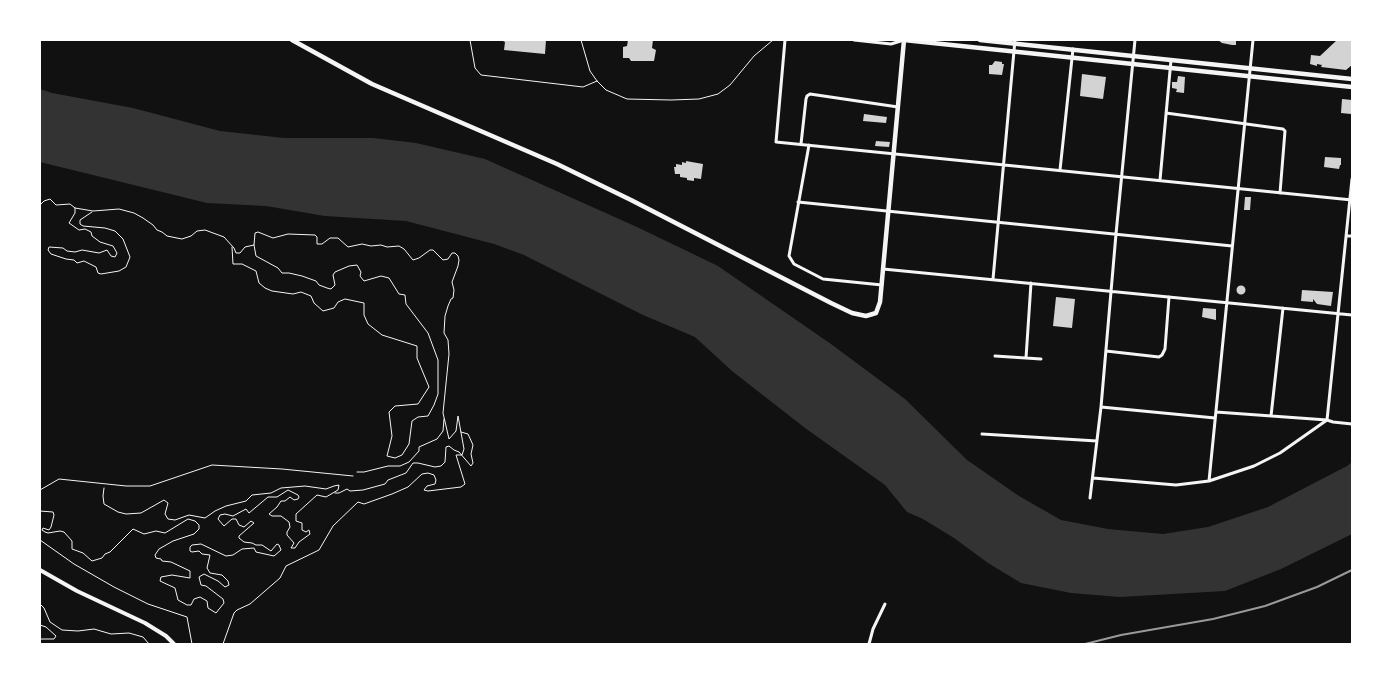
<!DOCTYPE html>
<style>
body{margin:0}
#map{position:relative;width:1392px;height:684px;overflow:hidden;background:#111;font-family:"Space Grotesk",sans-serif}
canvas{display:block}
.frame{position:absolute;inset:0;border:41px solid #fff;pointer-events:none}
</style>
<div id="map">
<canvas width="1392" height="684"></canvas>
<div class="frame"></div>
</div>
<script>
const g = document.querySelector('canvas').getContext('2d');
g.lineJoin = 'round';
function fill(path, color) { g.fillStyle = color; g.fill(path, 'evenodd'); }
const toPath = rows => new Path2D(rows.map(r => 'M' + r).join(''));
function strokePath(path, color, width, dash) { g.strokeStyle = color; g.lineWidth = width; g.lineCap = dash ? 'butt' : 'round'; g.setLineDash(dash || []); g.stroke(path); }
fill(toPath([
 [40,89,52,93,133,108,220,131,284,138,373,138,416,143,485,159,637,227,718,266,831,344,905,399,967,460,1019,496,1061,520,1108,529,1163,534,1208,527,1268,507,1347,466,1352,462,1352,534,1281,569,1225,591,1120,597,1071,593,1021,583,988,563,954,538,923,519,907,512,885,485,805,428,732,371,695,337,643,315,524,255,494,244,406,221,325,216,266,206,207,203,40,162]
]), '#333');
fill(toPath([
 [501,40,546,40,545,54,504,50,505,42],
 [628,40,653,40,652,48,656,50,654,61,631,61,629,58,623,58,623,47,627,46],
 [1218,40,1236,40,1236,45,1232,45,1222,43],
 [1337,40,1352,40,1352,65,1346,70,1321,67,1322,65,1317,64,1317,66,1310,64,1311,55,1320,56],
 [995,61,1002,62,1002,64,1004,64,1002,75,989,74,989,65,992,65],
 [1082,74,1106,77,1103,99,1080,96],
 [1178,76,1185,77,1184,93,1176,92,1177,89,1172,88,1172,82,1177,82],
 [1342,99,1352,100,1351,114,1341,113],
 [864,114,887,117,886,123,863,121],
 [876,141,890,142,889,147,875,146],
 [1325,157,1341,158,1341,165,1340,165,1339,169,1324,167],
 [686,161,703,164,701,179,694,178,694,181,687,180,687,178,680,177,680,174,675,174,674,167,676,167,676,164,682,165,682,162,686,163],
 [1245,197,1251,197,1250,210,1244,210],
 '1236.5 290a4.5 4.5 0 1 1 9 0a4.5 4.5 0 1 1-9 0Z',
 [1302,290,1333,292,1331,306,1317,304,1313,299,1313,302,1301,301],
 [1056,297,1075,299,1072,328,1053,326],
 [1203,308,1216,309,1216,320,1202,317]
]), '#d3d3d3');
strokePath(toPath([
 [40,205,44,201,50,199,56,205,70,204,75,208,93,211,119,209,134,213,143,218,153,225,157,230,162,232,167,236,182,239,191,236,197,231,205,230,224,237,234,248,236,253,240,253,245,247,254,245,255,233,258,232,273,238,288,234,315,235,317,237,317,244,322,244,330,238,338,238,348,247,362,244,371,246,381,245,387,247,399,246,404,249,413,260,419,258,430,250,433,250,443,260,448,259,452,253,455,253,458,256,459,260,458,266,452,282,454,290,453,298,451,299,448,306,445,316,444,333,448,340,449,354,443,413,449,439,456,431,458,416,464,449,462,455,456,455,465,484,461,487,428,491,424,490,427,486,435,484,436,480,434,475,428,473,422,474,408,487,392,494,364,504,358,502,333,526,319,550,286,566,280,578,250,604,237,610,234,613,223,644],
 [75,208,75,213,69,223,79,230,85,229,91,232,92,236,100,242,113,246,117,253,115,257,111,256,107,250,99,253,82,250,75,252,67,251,63,248,49,247,48,250,51,254,66,259,74,260,77,263,84,261,96,267,98,273,101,274,119,271,126,267,130,257,123,239,115,231,105,228,83,226,80,224,80,220,92,212],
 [40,218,40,219],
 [232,247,233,264,242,264,256,271,259,283,265,288,272,291,293,294,301,292,311,296,314,303,323,311,334,308,338,302,345,299,364,303,364,315,368,324,382,335,417,346,417,358,429,387,418,404,395,406,389,412,392,436,387,456,395,458,402,455,409,444,412,421,418,417,428,416,434,405,438,394,438,360,428,333,406,304,405,295,399,294,389,278,381,276,364,281,360,276,361,272,357,265,349,266,335,272,333,275,335,285,331,289,327,288,319,285,316,281,302,276,289,273,282,273,278,268,256,256,254,245],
 [357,472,364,472,388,466,400,466,409,462,419,451,419,447,437,439,443,431,444,419],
 [335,493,339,493,347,489,350,491,363,490,385,484,388,480,406,473,413,463,418,463,435,467,441,466,445,462,446,447,449,446,454,450,459,452,471,466,473,463,471,454,473,445,468,434,461,432],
 [40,511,53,512,54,515,51,527,49,530,43,528,42,530,45,532,48,533,60,531,64,532,72,541,72,549,83,553,92,561,102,558,105,554,110,552,133,529,144,534,156,531,165,533,188,519,195,521,199,525,199,529,194,534,173,541,159,549,155,555,156,558,161,559,162,561,171,562,190,571,190,578,172,575,161,577,160,581,175,588,178,600,187,605,191,605,194,599,200,597,207,601,208,608,216,613,224,603,223,599,206,586,201,585,199,577,204,574,218,581,225,587,229,585,228,581,222,575,210,573,207,568,210,555,202,554,199,551,192,552,190,551,190,547,192,545,201,544,226,556,233,555,242,549,254,548,256,552,274,556,281,550,279,545,277,544,271,551,262,545,256,545,252,543,244,542,239,538,239,536,254,523,251,521,244,527,239,525,236,519,232,519,224,526,218,519,220,515,225,514,233,516,246,509,249,513,268,497,277,497,288,490,298,495,299,497,298,499,294,500,290,497,285,501,281,501,277,507,269,514,272,516,281,516,289,522,290,527,287,532,287,535,294,543,291,548,295,548,299,542,310,534,309,530,306,532,302,530,302,523,296,521,296,514,317,495,326,497,338,490,339,485,334,486,326,489,305,486,281,488,271,493,252,495,246,501,226,506,215,511,205,518,189,515,175,520,168,519,165,514,168,503,164,500,141,513,126,514,118,512,104,504,103,496,104,488],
 [40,540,74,564,114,587,148,604,187,617,192,644],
 [40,604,44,608,50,622,62,630,78,631,94,629,111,634,129,633,143,637,149,644],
 [40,625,46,627,56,636,54,639,40,639]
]), '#f5f5f5', 1);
strokePath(toPath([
 [470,40,475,68,481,75,583,87,597,81],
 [581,40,590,71,597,81,606,90,627,99,671,100,699,99,718,94,730,85,754,56,773,40],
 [40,490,59,479,126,486,150,486,212,465,282,469,353,476]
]), '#f5f5f5', 1);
strokePath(toPath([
 [785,40,776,142,1352,200],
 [854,40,891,44,904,40],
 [1166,113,1283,129,1285,131,1280,193],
 [801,144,806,99,807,96,810,94,898,107],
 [809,145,789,256,794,264,823,279,882,285],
 [1060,170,1073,49],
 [1160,180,1171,60],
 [798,202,1232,246],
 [1346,236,1352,236],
 [883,269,1352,315],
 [993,279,1015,40],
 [1106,351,1159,357,1162,355,1165,349,1169,297],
 [995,356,1041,359],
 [1026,358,1031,283],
 [1101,407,1215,418],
 [1216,412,1327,420,1333,422,1352,424],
 [1271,416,1283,308],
 [1327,420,1352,179],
 [982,434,1097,441],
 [1093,478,1176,485,1209,481,1254,466,1280,453,1327,420],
 [1209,481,1253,40],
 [1090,498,1101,407,1116,234,1135,40],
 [869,644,873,629,885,604]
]), '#f5f5f5', 3);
strokePath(toPath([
 [40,570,77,591,145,623,166,636,174,644]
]), '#f5f5f5', 4);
strokePath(toPath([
 [292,40,372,84,557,164,631,200,831,303,852,313,866,316,876,313,880,302,904,40],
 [904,40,1352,87],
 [980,40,1352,79]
]), '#f5f5f5', 4.5);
strokePath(toPath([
 [1085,644,1121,635,1213,619,1265,606,1317,587,1352,570]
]), '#9a9a9a', 2);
</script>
